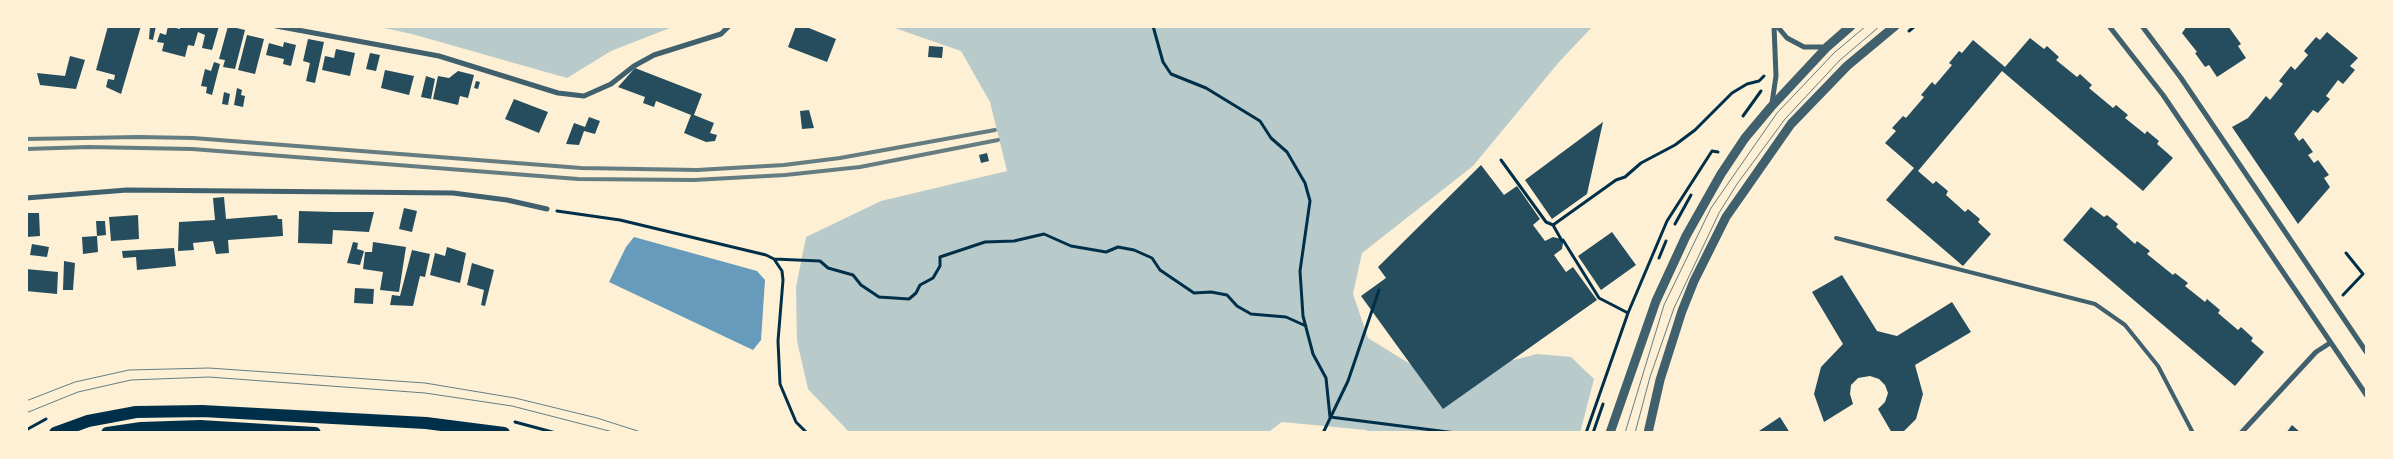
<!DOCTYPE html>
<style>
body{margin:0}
#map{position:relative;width:2393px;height:459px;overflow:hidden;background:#fdf0d5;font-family:"Sofia Sans Condensed",sans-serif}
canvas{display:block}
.frame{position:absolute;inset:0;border:28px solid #fdf0d5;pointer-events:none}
</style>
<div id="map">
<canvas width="2393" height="459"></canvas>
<div class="frame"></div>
</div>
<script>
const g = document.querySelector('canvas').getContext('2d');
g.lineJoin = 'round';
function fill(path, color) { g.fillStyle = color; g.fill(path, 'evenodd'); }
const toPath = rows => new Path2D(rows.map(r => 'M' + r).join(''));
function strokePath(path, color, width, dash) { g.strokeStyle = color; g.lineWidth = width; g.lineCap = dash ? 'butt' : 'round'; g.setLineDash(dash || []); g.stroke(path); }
fill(toPath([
 [375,26,675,26,611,51,567,78,412,34],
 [889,26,1593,26,1559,62,1473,166,1362,253,1353,294,1368,338,1436,380,1537,354,1571,357,1594,379,1580,433,1372,433,1366,430,1282,422,1267,433,850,433,808,389,797,341,796,287,806,237,881,201,1007,171,990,102,961,51]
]), '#b9caca');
fill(toPath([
 [634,237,757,271,765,280,761,340,753,350,609,282,626,247]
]), '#669bbc');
fill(toPath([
 [108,26,141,26,121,94,106,87,108,79,114,80,115,75,96,70],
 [150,26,156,26,153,40,149,39],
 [168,26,180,29,180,26,219,26,212,50,202,48,205,35,198,32,194,46,188,45,185,57,162,51,164,43,157,42,160,33,166,35],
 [228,26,245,30,235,69,223,67,225,60,219,59],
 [796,26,804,26,836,39,827,62,788,47],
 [2187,26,2228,26,2241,44,2238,46,2246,58,2217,77,2209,65,2205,67,2195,53,2197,52,2182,33],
 [2327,32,2358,58,2350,66,2355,70,2343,84,2338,80,2326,96,2330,99,2318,113,2313,110,2294,134,2299,141,2303,138,2313,152,2308,155,2314,163,2318,160,2329,175,2324,178,2330,187,2298,224,2232,127,2248,118,2266,96,2270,100,2283,84,2279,81,2291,66,2295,70,2308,55,2304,51,2316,37,2320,40],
 [247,35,264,39,255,74,238,70],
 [2030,38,2044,49,2047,46,2059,57,2056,60,2077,77,2080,74,2092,85,2089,88,2113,108,2116,105,2128,115,2125,118,2145,134,2147,131,2159,141,2157,144,2173,158,2143,191,2002,71,1918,171,1933,184,1936,181,1948,191,1946,195,1965,212,1968,209,1980,219,1978,222,1991,234,1963,266,1886,200,1914,168,1885,143,1896,131,1892,128,1903,116,1906,118,1924,97,1921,95,1932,82,1935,85,1952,65,1949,63,1959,51,1962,53,1973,40,2005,67],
 [308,39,324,42,315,83,306,81,310,63,303,61],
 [284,42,296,45,291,66,283,64,284,59,266,55,269,43,283,47],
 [929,46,943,47,942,58,928,57],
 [336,49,355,53,350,76,322,70,325,56,334,58],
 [370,53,380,55,376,71,366,69],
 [70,56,85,60,76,89,40,85,37,73,65,76],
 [214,62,220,64,212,95,206,93,207,87,201,86,205,69,211,71],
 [635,68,702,94,694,115,714,123,710,133,717,135,715,141,706,142,684,133,691,115,656,101,654,107,643,103,645,97,618,87],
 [385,70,414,76,409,95,381,88],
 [458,71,474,75,468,98,460,96,458,105,433,99,438,76,449,78],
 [426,76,435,79,431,99,421,97],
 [476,81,480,82,478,89,474,88],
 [237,88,242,90,241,95,245,96,243,107,234,105],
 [224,92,230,94,228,105,222,104],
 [514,99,548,112,539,133,505,119],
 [809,110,814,128,802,129,800,111],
 [589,117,600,121,595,134,584,131,579,145,566,144,574,123,585,127],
 [1603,122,1587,194,1552,219,1525,180],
 [987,153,989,161,981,163,979,155],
 [1481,165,1504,195,1517,186,1540,219,1533,225,1545,241,1553,237,1561,239,1563,243,1562,249,1554,255,1566,272,1573,267,1597,300,1443,409,1361,296,1386,278,1378,267],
 [224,197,226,219,277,215,278,219,282,219,283,236,228,240,229,253,216,254,213,241,193,243,194,250,178,251,179,222,215,220,213,198],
 [2091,207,2104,217,2107,215,2118,224,2116,227,2135,244,2137,241,2150,251,2147,254,2173,275,2175,273,2188,283,2185,286,2205,302,2207,299,2220,310,2218,313,2238,330,2241,327,2253,338,2251,341,2264,352,2235,386,2063,240],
 [404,208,417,211,412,232,399,229],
 [299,211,333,212,374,212,369,232,333,230,332,244,298,243],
 [26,213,39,213,40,236,26,237],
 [138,215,139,239,111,241,109,217],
 [96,221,105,221,106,235,97,236,98,252,83,254,82,237,97,236],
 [1612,232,1636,265,1601,290,1578,256],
 [353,242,358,243,357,249,364,251,360,265,347,263],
 [373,242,406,247,399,292,380,290,383,272,363,269,365,252,372,252],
 [32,244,49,247,47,257,30,255],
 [447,247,466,253,460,283,430,275,435,253,445,256],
 [174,248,176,266,137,270,136,257,123,258,122,251],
 [412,250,430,254,425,277,420,276,413,306,390,305,392,295,400,296],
 [64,261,75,263,73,290,63,290],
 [472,263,494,270,485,306,481,305,484,290,467,285],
 [26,269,58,272,57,294,26,291],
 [1842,275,1877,331,1897,336,1952,302,1971,332,1915,365,1923,394,1916,419,1902,433,1892,433,1878,409,1885,402,1888,393,1885,385,1879,379,1870,376,1858,378,1851,385,1850,394,1853,404,1824,422,1814,394,1821,367,1843,344,1812,292],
 [355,288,374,289,373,304,354,303],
 [1780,417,1790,433,1756,433],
 [2292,425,2301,433,2286,433]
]), '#264d5e');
strokePath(toPath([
 [1153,26,1163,62,1171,74,1206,88,1260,121,1271,138,1287,152,1305,183,1310,201,1300,271,1303,316,1313,354,1326,378,1330,417,1456,433],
 [1909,31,1915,26],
 [1743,116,1761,91],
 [1501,160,1546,222,1553,225],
 [557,211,620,220,766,255,774,259,782,271,783,280,778,341,780,384,796,422,807,433],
 [1675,224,1691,195],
 [1563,240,1599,298,1628,313],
 [1562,241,1553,225,1616,180,1625,177,1641,163,1675,145,1695,130,1732,93,1747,84,1759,81,1764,76],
 [1659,258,1666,241],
 [774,259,820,261,828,268,853,275,861,285,879,297,909,299,916,293,920,285,933,278,940,266,940,257,985,242,1014,241,1044,234,1071,246,1106,252,1118,247,1134,250,1152,258,1160,270,1194,293,1211,292,1227,295,1237,306,1251,314,1286,317,1306,326],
 [2343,295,2363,274,2346,253],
 [515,422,556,433],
 [26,430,46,419],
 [1323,433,1348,381,1379,290],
 [1542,433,1574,433],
 [1576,433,1579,433],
 [1586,433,1628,313,1667,221,1712,151,1718,152],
 [1593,433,1603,404]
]), '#003049', 3);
strokePath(toPath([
 [1836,238,2095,304,2125,325,2158,366,2193,433]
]), '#3f606c', 4);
strokePath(toPath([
 [276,26,439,56,558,93,584,96,611,84,634,66,654,55,721,34,729,26],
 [1777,26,1787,38,1804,47,1827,47],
 [2109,26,2163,95,2367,396],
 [2142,26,2181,78,2367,353],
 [1772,103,1776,76,1774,26],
 [26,198,127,190,453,193,507,200,547,209],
 [2241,433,2316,352,2330,343]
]), '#3f606c', 5);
strokePath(toPath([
 [1610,433,1656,301,1686,236,1721,174,1745,138,1771,107,1827,47,1851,26],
 [1648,433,1660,380,1682,311,1694,281,1726,217,1791,124,1847,66,1895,26]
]), '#3f606c', 9);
strokePath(toPath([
 [55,433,88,421,136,412,202,411,426,423,504,433],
 [107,433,141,428,200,426,315,433]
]), '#003049', 12);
strokePath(toPath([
 [26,401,75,382,129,370,209,368,425,383,515,398,597,418,644,433],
 [26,413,78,392,131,380,209,377,425,393,512,406,617,433],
 [1625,433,1664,305,1711,208,1777,113,1834,53,1866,26],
 [1635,433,1650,377,1674,308,1719,213,1737,184,1785,119,1840,60,1880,26]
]), '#657d81', 1);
strokePath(toPath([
 [26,139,139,137,193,138,581,168,697,170,784,165,840,158,995,130],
 [26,149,89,147,192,149,578,179,694,180,785,175,860,167,998,140]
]), '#657d81', 4);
</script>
